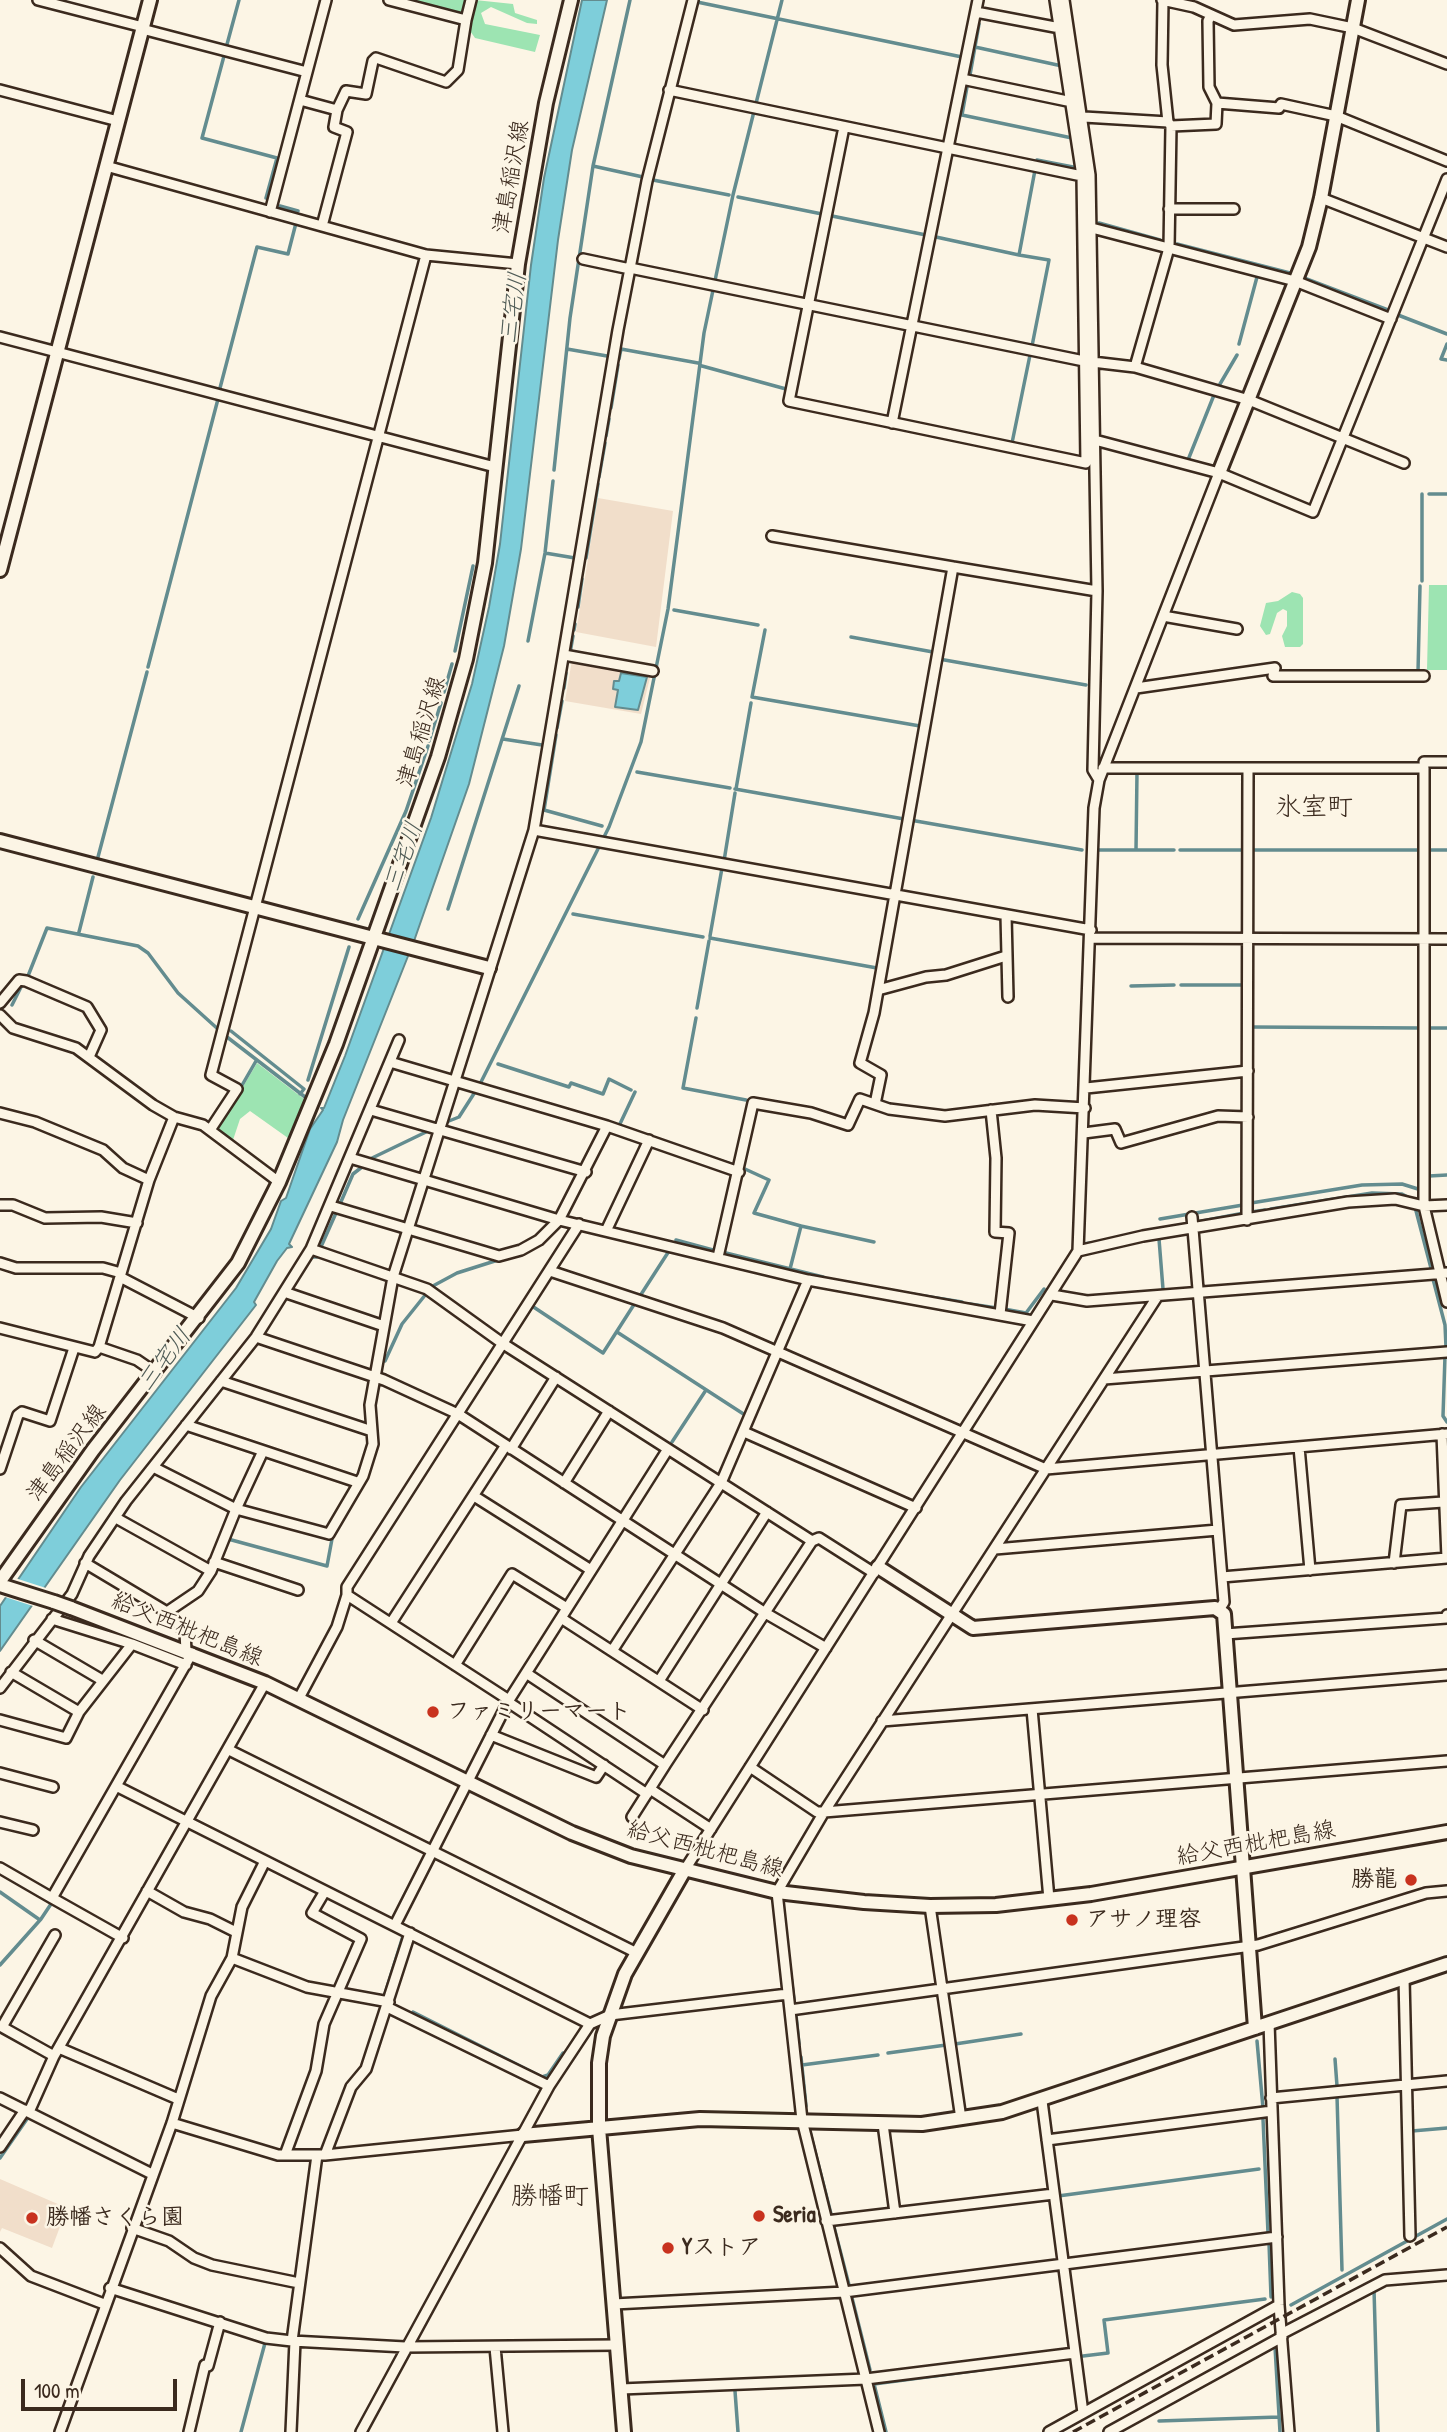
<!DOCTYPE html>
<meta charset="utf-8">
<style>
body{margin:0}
#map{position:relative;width:1447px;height:2432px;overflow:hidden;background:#fcf5e5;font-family:"Patrick Hand",sans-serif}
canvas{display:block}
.scale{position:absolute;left:21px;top:2379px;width:156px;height:32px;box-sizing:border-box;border:4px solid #3b2a1e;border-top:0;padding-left:9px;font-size:21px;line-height:24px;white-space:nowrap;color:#3b2a1e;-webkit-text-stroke:5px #fcf5e5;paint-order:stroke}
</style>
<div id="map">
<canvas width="1447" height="2432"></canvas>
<div class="scale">100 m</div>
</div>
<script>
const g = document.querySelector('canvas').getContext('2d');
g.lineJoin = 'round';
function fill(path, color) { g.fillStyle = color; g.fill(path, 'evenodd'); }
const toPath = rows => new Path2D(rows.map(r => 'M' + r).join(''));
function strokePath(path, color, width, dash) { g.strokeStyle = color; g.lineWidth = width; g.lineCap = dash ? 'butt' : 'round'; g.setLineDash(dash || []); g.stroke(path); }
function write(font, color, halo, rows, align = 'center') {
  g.font = font + ' "Patrick Hand","Klee One",sans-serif'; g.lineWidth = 5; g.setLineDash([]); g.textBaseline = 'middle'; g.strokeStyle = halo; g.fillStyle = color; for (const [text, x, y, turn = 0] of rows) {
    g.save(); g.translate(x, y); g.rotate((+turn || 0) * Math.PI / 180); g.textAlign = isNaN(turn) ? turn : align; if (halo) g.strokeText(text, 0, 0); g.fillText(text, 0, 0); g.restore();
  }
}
fill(toPath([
 [598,498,673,511,656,647,576,632],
 [572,660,651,674,641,714,565,701],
 [0,2179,67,2208,52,2248,2,2228,0,2232]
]), '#f1deca');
fill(toPath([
 [412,0,466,0,463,14],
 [475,0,513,4,515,13,537,20,537,24,527,23,491,7,481,13,485,24,540,35,535,52,475,38,468,28],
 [1429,585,1447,585,1447,670,1427,670],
 [1292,592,1300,594,1303,598,1303,644,1300,647,1285,647,1282,636,1287,626,1287,611,1283,609,1277,613,1270,634,1266,635,1260,626,1266,603,1278,601],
 [257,1063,304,1099,288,1138,250,1111,240,1119,233,1140,217,1131]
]), '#9de4b2');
const water = toPath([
 [582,0,607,0,572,150,558,240,521,549,504,646,469,784,414,941,343,1120,337,1142,289,1244,292,1247,287,1248,277,1261,254,1302,256,1305,120,1480,0,1651,0,1606,81,1487,236,1288,271,1229,281,1201,286,1198,310,1129,323,1110,321,1108,324,1108,345,1056,431,818,472,684,489,607,500,544,531,265,544,178,582,0],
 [621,673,647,677,638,710,615,707,618,690,613,689,614,681,619,681,621,673]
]);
fill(water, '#7eceda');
strokePath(water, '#638c8f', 2);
fill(toPath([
 [15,1578,49,1589,36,1607,2,1596]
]), '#fcf5e5');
strokePath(toPath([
 [697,2,962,57],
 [975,47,1062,66],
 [226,48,239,0],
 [224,56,202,138,277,158,266,198],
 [970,75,979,24],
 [967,87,962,115,1072,138,1073,144],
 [1037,160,1073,167],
 [593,166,643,177],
 [653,180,729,195],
 [738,197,822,214],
 [280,206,298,211],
 [832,216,926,235],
 [1099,223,1160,240],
 [936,237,1019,255,1035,170],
 [1177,244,1290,273],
 [1019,255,1049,260,1032,346],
 [1304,278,1388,310],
 [1398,315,1447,334],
 [1239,344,1257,277],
 [1447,344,1441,359,1447,360],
 [567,349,607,356],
 [619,359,621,349,698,363],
 [702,366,786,389],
 [1220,384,1237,355],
 [220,388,257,247,288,254,296,223],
 [611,408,618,365],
 [606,436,609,419],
 [1012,443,1030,355],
 [1188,460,1214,395],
 [554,470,570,318,593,166,630,0],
 [599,477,605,443],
 [1422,494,1422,581],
 [1429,494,1447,494],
 [545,553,575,558],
 [586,558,598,484],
 [578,607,582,579],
 [674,610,758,625],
 [574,630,575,624],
 [765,630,752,697,920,726],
 [851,637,933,652],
 [528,641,545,553,553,481],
 [455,651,473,566],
 [570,653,573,636],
 [939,662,939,659,1086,685],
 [148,667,218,399],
 [1418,672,1420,586],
 [564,688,566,673],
 [444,692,452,664],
 [557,728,562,701],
 [556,735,544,810,602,826],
 [503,739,542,745],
 [429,741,441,703],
 [637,772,730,788],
 [735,789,904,819],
 [736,789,751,703],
 [910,820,1082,850],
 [1099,850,1174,850],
 [1136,850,1137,772],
 [1180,850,1245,850],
 [1428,850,1447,850],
 [1251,853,1251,850,1421,850],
 [98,857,147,672],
 [724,861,735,793],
 [448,909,519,686],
 [573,914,703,937],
 [358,919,406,811,428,746],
 [79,932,93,877],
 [710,936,722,868],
 [710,938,877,968],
 [28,976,47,928,138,946,148,953,178,993,219,1030],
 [1181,985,1244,985],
 [1131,986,1174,985],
 [12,1005,22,985],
 [697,1008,709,941],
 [696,1018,683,1088,746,1100],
 [1251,1027,1421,1028],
 [1428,1028,1447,1028],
 [231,1031,304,1089,300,1094],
 [227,1037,305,1097],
 [498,1064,569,1087,571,1083,603,1094,609,1079,631,1090],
 [308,1080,349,947],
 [480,1084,609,827,641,742,668,609,704,333,733,195,782,0],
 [241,1087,256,1061],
 [449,1121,459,1117,475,1092],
 [622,1127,619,1126,635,1092],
 [654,1138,736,1166],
 [370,1159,426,1132],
 [745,1169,769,1180,754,1213,801,1226,790,1269],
 [1429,1176,1447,1175],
 [1251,1201,1251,1203,1362,1185,1402,1184,1418,1189,1420,1185],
 [340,1204,353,1174,362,1167],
 [1415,1207,1432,1272],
 [1271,1209,1372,1193,1402,1194,1413,1200],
 [1251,1212,1265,1210],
 [1160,1219,1243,1205],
 [1197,1222,1244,1213],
 [801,1226,874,1242],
 [1171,1227,1188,1224],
 [1159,1239,1163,1289],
 [676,1240,713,1250],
 [1083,1244,1098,1242],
 [320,1249,336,1213],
 [726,1253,823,1277],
 [313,1257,317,1257],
 [1433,1279,1445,1325,1446,1347],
 [431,1287,457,1273,498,1260],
 [875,1288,895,1291],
 [905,1293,962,1302],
 [640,1296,669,1251],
 [970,1304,997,1308],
 [1004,1309,1026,1313,1044,1289],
 [524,1319,532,1306,603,1353,635,1303],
 [617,1332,745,1415],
 [1445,1356,1443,1416,1447,1422],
 [385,1361,402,1324,426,1294],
 [672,1442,706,1390],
 [413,1475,447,1423],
 [228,1539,327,1566,332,1539],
 [443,1841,447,1831],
 [0,1892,40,1920],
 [787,1945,794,2000],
 [0,1965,41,1919,51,1904],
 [384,1997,403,1936],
 [413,2012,542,2077,548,2075,563,2053],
 [796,2015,799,2044],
 [1257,2041,1263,2108],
 [955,2044,1021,2034],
 [888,2053,946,2045],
 [801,2057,806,2106],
 [1335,2059,1337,2086],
 [802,2065,878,2055],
 [1337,2096,1342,2270],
 [1263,2119,1268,2233],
 [1412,2131,1447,2128],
 [810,2132,831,2214],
 [0,2158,27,2119],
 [1058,2196,1259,2169],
 [834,2227,849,2285],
 [1269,2243,1271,2297],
 [1374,2289,1378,2432],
 [852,2298,870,2370],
 [1291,2305,1447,2219],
 [1275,2347,1280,2432],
 [1083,2356,1108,2353,1104,2320,1265,2299],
 [735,2391,738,2432],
 [1159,2421,1279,2417],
 [241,2432,265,2343],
 [886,2432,874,2384,1071,2358]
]), '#638c8f', 3.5);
const minor = toPath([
 [38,0,143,27],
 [389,0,466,20,471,0],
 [1064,0,1090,175,1097,591,1093,770,1099,780],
 [1162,0,1194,7,1234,25,1310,19,1353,28,1447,64],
 [976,12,1060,28],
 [1211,15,1208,21,1209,87,1217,103],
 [142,29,307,72],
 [962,79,1072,102],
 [0,90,118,121],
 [669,90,1082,176],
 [300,100,337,110,334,127,347,132,322,226],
 [337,110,346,91,366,94,373,61,376,58,446,82,458,70,466,20],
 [1084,117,1168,122],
 [1171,126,1216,124,1217,103,1279,108,1281,104,1336,116,1447,161],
 [844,127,789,401,1086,463,1082,176,1055,0],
 [106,166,426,255,518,264],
 [1321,198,1447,247],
 [1169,209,1234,209],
 [270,212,326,0],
 [1088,227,1295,281,1391,319],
 [583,259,630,269],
 [630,268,1084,361,1135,367,1249,400,1404,463],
 [0,337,495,467],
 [1135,367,1169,248,1171,126,1168,122,1162,65,1163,0],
 [892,423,978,0],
 [1091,439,1219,473,1313,512,1447,179],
 [772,536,953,567],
 [1163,616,1237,629],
 [564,655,653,671],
 [1136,688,1275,668,1273,676,1424,676],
 [1424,762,1447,762],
 [534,830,1091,930],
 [1006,915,1008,997],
 [1091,938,1447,939],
 [878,990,926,977,946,975,1006,956],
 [0,1003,19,980,26,981,87,1007,101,1030,89,1057],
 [0,1015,13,1028,76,1048,153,1105,174,1117,203,1125,279,1182],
 [390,1062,607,1126,739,1172],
 [1086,1088,1248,1071],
 [875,1104,881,1075,860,1063,874,1013,953,567,1097,591],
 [371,1110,586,1172],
 [991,1110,996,1158,995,1232,1009,1233,1000,1314],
 [0,1113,35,1122,103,1150,123,1168,149,1180],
 [210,1130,237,1089,211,1075,426,255],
 [1084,1133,1115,1129,1121,1143,1218,1116,1248,1117],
 [350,1158,559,1220,808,1280,1033,1321],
 [0,1205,13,1205,45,1218,101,1217,137,1223],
 [1447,1205,1424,1206,1447,1302],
 [331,1206,499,1256,521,1250,539,1240,559,1220,607,1126],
 [1192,1217,1224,1602,1219,1610],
 [1247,1220,1248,768],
 [606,1231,649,1140],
 [311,1249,427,1289,502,1343,668,1449,812,1541,819,1538,874,1573],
 [1078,1251,1143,1236,1348,1202,1395,1199,1424,1206,1424,768,1103,768],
 [718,1257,753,1103,811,1113,848,1125,860,1099,889,1109,945,1116,1035,1105,1085,1108],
 [0,1263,16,1268,103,1268,121,1273],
 [550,1271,723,1328,1046,1469,1447,1434],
 [120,1277,199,1318],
 [284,1292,384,1326],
 [1052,1295,1087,1301,1447,1273],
 [0,1328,95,1352,99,1347,149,1180,174,1117],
 [256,1337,384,1380,458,1414,767,1614,826,1648],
 [99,1347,137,1360,156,1373],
 [1104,1379,1447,1352],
 [221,1381,372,1431],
 [186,1425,357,1482],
 [744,1432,916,1508],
 [1442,1434,1447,1558],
 [1299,1447,1310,1570],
 [511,1449,556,1377],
 [153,1467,236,1509,263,1451],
 [0,1469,18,1415,22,1412,50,1421,74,1348],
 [564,1483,609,1411],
 [474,1496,591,1570],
 [116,1518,211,1571],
 [995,1549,1218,1530],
 [214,1562,298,1590],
 [85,1563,167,1612,198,1591,211,1571,236,1509,329,1534,363,1476,373,1444,370,1405,393,1277,534,830,618,330,647,181,693,0],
 [1394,1563,1401,1505,1443,1502],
 [1222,1577,1447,1558],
 [347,1595,509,1700],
 [167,1612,185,1632,186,1651],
 [561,1618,703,1710],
 [52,1619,132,1644],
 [391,1623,506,1445],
 [1225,1634,1447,1618,1447,1615],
 [34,1640,102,1680],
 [612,1651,721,1483,808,1280],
 [455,1665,512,1574,567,1608],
 [11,1672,79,1712,132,1644,186,1665],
 [526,1673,665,1765,632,1817],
 [659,1681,767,1512],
 [0,1688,72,1594,89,1556,126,1501,256,1337,311,1249,399,1040],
 [298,1700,337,1627,347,1595,347,1587,579,1224],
 [508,1702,647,1794],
 [1032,1709,1049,1899],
 [0,1720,66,1738,79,1712],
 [882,1721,1447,1675],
 [491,1735,596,1777,604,1765],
 [229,1750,635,1952],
 [665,1765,812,1541],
 [750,1767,817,1812,824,1812,1447,1761],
 [0,1773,53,1787],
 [116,1786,590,2024],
 [650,1789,711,1829],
 [0,1822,33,1830],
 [0,1868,52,1898],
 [684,1871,1078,1251,1094,808,1099,780,1219,473],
 [147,1891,184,1912,210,1919,236,1932],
 [930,1906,961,2119],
 [395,1925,509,1700,668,1449],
 [123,1938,52,1898,192,1653],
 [232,1958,307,1987,389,2002],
 [1404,1978,1410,2236],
 [387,2007,549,2086],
 [790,2010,1258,1945,1426,1893,1447,1891],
 [1269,2023,1279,2305,1289,2432],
 [59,2048,178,2099],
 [54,2056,2,2027,55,1935],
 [0,2098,152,2174],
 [1271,2098,1447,2081],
 [1042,2101,1083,2413],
 [29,2112,54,2056,265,1683],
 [172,2123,278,2155,325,2155,523,2135],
 [883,2124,895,2213],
 [1047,2140,1272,2111],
 [0,2147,25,2110],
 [285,2155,316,2071,324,2024,361,1939,312,1913,325,1891],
 [325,2155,351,2087,366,2069,410,1933],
 [826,2221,1054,2194],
 [132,2228,169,2241,194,2258,212,2265,299,2283],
 [0,2248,31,2276,104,2304],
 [110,2288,266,2338,292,2341,405,2347,617,2345],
 [614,2304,844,2292,1277,2237],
 [1281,2334,1385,2280,1447,2275],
 [292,2341,317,2155],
 [495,2347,503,2432],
 [621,2389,866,2379,1075,2353],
 [60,2432,172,2123,211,1996,232,1958,242,1907,265,1861],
 [189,2432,205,2365,208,2366,220,2322],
 [291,2432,295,2341],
 [361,2432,549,2086,590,2024,610,2015,788,1994],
 [879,2432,802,2120,777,1892,824,1812,1157,1297],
 [1049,2432,1279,2305],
 [1109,2432,1282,2337]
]);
const tertiary = toPath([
 [1219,473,1309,247,1321,198,1358,0],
 [0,570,150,0],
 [0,841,489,968],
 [878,1567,973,1628,1215,1608,1224,1614,1255,2028],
 [523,2135,700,2119,922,2124,1002,2112,1447,1964],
 [624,2432,599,2128,599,2063,603,2036,625,1974,684,1871]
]);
const secondary = toPath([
 [0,1581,93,1450,238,1263,279,1182,336,1044,438,757,466,659,485,563,518,264,546,103,571,0],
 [0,1585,54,1602],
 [71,1608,265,1683,572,1833,631,1856,777,1892,864,1902,930,1906,996,1905,1091,1894,1447,1832]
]);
strokePath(minor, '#3b2a1e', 14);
strokePath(tertiary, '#3b2a1e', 18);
strokePath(secondary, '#3b2a1e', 18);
strokePath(minor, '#fcf5e5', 9);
strokePath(tertiary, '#fcf5e5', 12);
strokePath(secondary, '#fcf5e5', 12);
strokePath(toPath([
 [1073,2432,1447,2227]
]), '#3b2a1e', 3.5, [10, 5]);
const secondaryBridge = toPath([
 [54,1602,71,1608]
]);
strokePath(secondaryBridge, '#3b2a1e', 18, []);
strokePath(secondaryBridge, '#fcf5e5', 12);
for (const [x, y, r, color] of [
 [433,1712,7,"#c8321e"],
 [1411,1880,7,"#c8321e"],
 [1072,1920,7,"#c8321e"],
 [759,2216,7,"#c8321e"],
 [32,2218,7,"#c8321e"],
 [668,2248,7,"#c8321e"]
]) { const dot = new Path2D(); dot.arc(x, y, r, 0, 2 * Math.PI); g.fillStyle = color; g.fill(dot); strokePath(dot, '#fcf5e5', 2.5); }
write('23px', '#3b2a1e', '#fcf5e5', [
 ["津島稲沢線",512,177,-80],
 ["津島稲沢線",422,732,-73],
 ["津島稲沢線",67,1453,-53],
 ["給父西枇杷島線",187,1630,22],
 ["給父西枇杷島線",1256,1844,-10],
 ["給父西枇杷島線",705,1850,15]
]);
write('bold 23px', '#3b2a1e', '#fcf5e5', [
 ["ファミリーマート",447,1712],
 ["勝龍",1397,1880,"right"],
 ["アサノ理容",1086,1920],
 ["Seria",773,2216],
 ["勝幡さくら園",46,2218],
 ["Yストア",682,2248]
], 'left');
write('italic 24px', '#4f5b56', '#fcf5e5', [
 ["三宅川",514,308,-82],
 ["三宅川",404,857,-70],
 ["三宅川",165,1360,-53]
]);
write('26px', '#3b2a1e', '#fcf5e5', [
 ["氷室町",1314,808],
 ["勝幡町",550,2197]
]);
</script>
